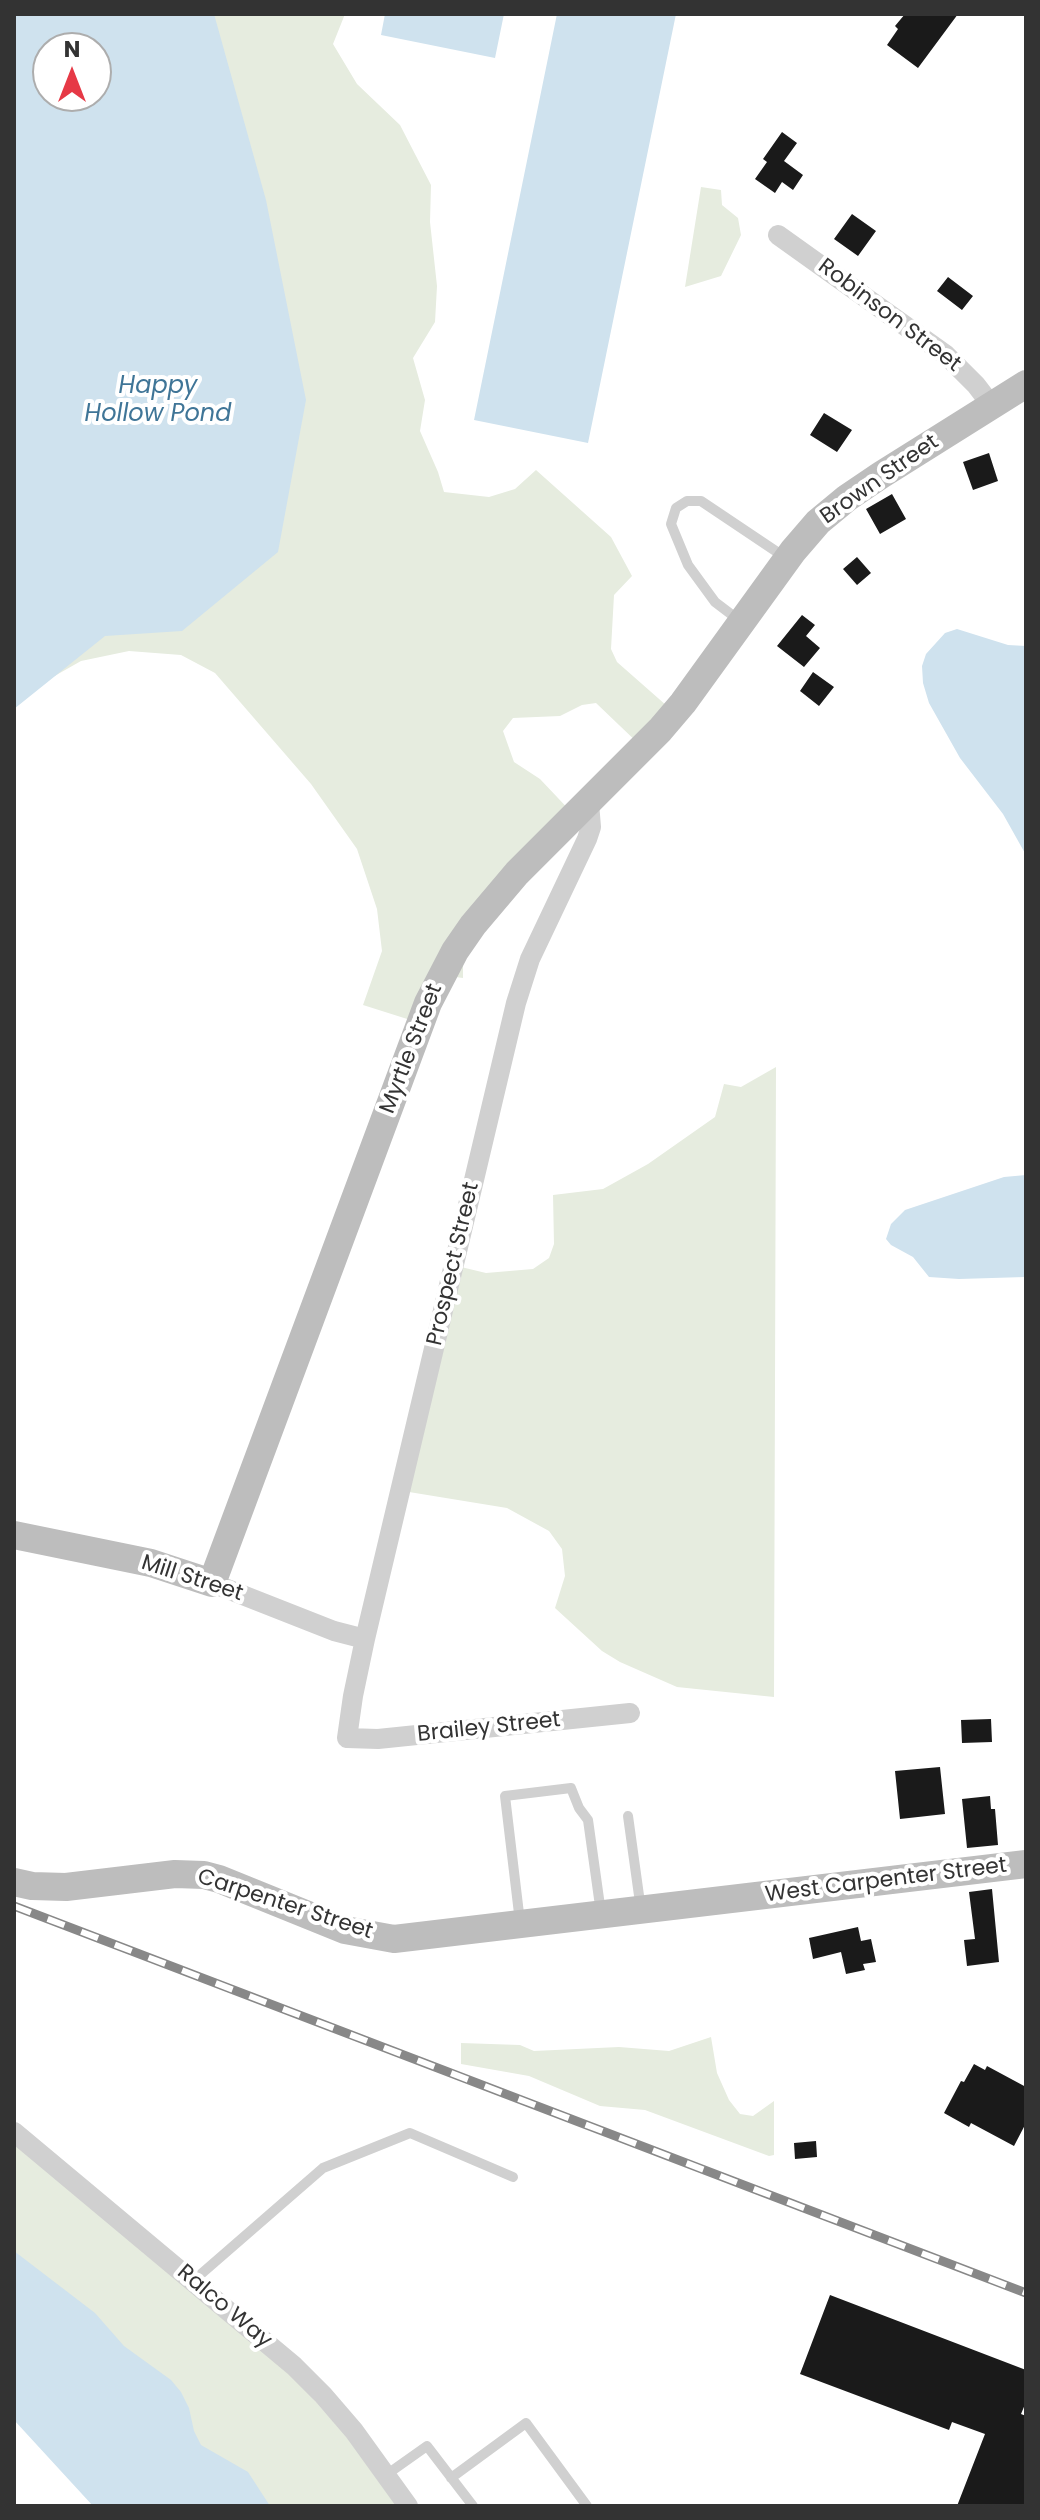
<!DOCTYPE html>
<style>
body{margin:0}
#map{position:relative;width:1040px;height:2520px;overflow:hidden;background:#fff;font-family:Poppins,sans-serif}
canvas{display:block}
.frame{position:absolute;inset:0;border:16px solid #333;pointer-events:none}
.north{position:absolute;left:32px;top:32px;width:80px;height:80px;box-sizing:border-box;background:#fff;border:2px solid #adadad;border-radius:50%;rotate:0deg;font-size:22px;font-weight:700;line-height:32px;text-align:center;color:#333}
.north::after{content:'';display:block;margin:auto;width:28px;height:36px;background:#e63946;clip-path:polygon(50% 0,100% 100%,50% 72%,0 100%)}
</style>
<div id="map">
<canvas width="1040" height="2520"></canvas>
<div class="frame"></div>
<div class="north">N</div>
</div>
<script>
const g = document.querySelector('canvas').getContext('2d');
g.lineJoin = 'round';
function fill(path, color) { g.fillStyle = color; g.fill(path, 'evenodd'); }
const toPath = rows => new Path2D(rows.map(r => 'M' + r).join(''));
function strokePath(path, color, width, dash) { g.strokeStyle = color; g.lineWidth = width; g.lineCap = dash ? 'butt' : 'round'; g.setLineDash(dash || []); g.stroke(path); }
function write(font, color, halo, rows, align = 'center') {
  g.font = font + ' Poppins,sans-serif'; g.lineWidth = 8; g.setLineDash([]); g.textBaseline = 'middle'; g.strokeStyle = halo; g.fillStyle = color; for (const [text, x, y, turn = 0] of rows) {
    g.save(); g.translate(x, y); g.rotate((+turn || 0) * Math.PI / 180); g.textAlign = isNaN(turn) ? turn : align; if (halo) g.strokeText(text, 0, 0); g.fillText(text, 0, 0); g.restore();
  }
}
fill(toPath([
 [206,14,345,14,333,44,357,84,400,125,431,185,430,222,437,286,435,322,413,358,425,400,420,431,438,472,444,492,489,497,515,489,536,470,611,537,632,576,614,595,611,649,617,662,675,713,642,747,596,703,582,705,560,716,513,718,503,731,514,762,540,779,575,816,463,955,463,978,448,976,423,1024,363,1005,382,951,377,909,357,849,311,784,215,673,181,655,129,651,81,661,14,699],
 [701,187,721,190,722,205,738,218,741,235,721,276,685,287],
 [776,1067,774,1697,677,1687,620,1662,602,1651,555,1608,565,1576,562,1549,549,1531,507,1508,409,1492,461,1267,486,1273,533,1269,549,1258,554,1244,553,1195,603,1189,648,1164,715,1117,724,1084,741,1087],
 [711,2037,717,2073,729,2100,740,2114,753,2116,774,2101,774,2155,769,2156,645,2110,600,2106,529,2076,461,2064,461,2043,520,2045,534,2051,619,2047,669,2051],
 [14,2136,270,2350,408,2506,246,2506,76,2323,14,2251]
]), '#e6ecdf');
fill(toPath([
 [14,14,214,14,266,200,306,400,278,552,182,631,105,636,14,709],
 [96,48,96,96,48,96,48,48],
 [385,14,504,14,495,58,381,35],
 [557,14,676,14,588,443,474,420],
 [957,629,1008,645,1026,646,1026,855,1003,814,960,758,929,703,923,683,922,666,926,654,945,633],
 [1026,1175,1025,1277,959,1279,929,1277,913,1257,891,1245,886,1239,891,1224,905,1210,1004,1177],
 [14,2251,95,2313,124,2346,171,2380,181,2392,189,2408,194,2431,201,2445,248,2472,270,2506,93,2506,14,2420]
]), '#cfe2ee');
fill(toPath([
 [905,14,958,14,918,68,887,45,898,29,895,26],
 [782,132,797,143,784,161,803,175,793,190,782,182,775,193,755,179,767,162,763,159],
 [852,214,876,231,858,256,834,239],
 [948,277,973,296,962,310,937,291],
 [824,413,852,430,837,452,810,435],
 [989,453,998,481,973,490,963,462],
 [892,494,906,519,880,534,866,509],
 [857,557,871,573,857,585,843,569],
 [802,615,815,625,806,636,820,648,804,667,777,646],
 [813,672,834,687,819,706,800,691],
 [991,1719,992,1742,962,1743,961,1720],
 [940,1767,945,1814,900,1819,895,1771],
 [990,1796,991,1809,995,1809,998,1845,967,1848,962,1799],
 [992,1889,999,1962,967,1966,964,1940,975,1939,969,1892],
 [858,1927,861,1941,871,1939,876,1962,863,1964,865,1970,846,1974,841,1952,813,1959,809,1938],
 [974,2064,985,2070,987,2066,1026,2087,1026,2123,1014,2146,971,2123,969,2127,944,2113,961,2081,964,2082],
 [816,2141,817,2157,795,2159,794,2143],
 [830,2295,1026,2370,1026,2402,1021,2414,1026,2416,1026,2506,957,2506,985,2434,952,2422,949,2430,800,2374]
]), '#1a1a1a');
strokePath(toPath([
 [740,621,715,602,688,565,671,524,676,508,687,501,701,501,786,558],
 [628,1816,641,1910],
 [520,1922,505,1796,571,1788,579,1808,588,1820,601,1913],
 [193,2281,323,2168,410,2133,513,2177],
 [386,2475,427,2446,473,2506],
 [451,2478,526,2423,587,2506]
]), '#d0d0d0', 10);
strokePath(toPath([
 [778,235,946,355,976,385,992,406],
 [589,803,591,827,587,839,530,959,516,1003,365,1639,353,1696,347,1738,378,1739,630,1713],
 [212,1583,334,1631,365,1639],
 [14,2132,294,2366,323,2395,354,2431,408,2506]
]), '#d0d0d0', 20);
strokePath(toPath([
 [14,1535,151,1563,212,1583,428,1003,455,951,473,925,517,873,660,730,683,703,793,551,818,522,847,498,881,475,1026,384],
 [14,1882,32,1886,66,1887,175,1874,204,1875,219,1879,345,1930,394,1939,1026,1864]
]), '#bdbdbd', 28);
const rail = toPath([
 [14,1906,1026,2293]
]);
strokePath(rail, '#888', 9);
strokePath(rail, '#fff', 6, [18]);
write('22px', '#333', '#fff', [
 ["Robinson Street",889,316,37],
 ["Brown Street",880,480,-35],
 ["Myrtle Street",412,1049,-69],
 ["Prospect Street",454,1264,-77],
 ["Mill Street",192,1579,18],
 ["Brailey Street",489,1728,-6],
 ["West Carpenter Street",886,1881,-7],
 ["Carpenter Street",285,1905,18],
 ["Ralco Way",224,2307,40]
]);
write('italic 24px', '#3f7597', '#fff', [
 ["Happy",158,387],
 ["Hollow Pond",158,415]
]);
</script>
